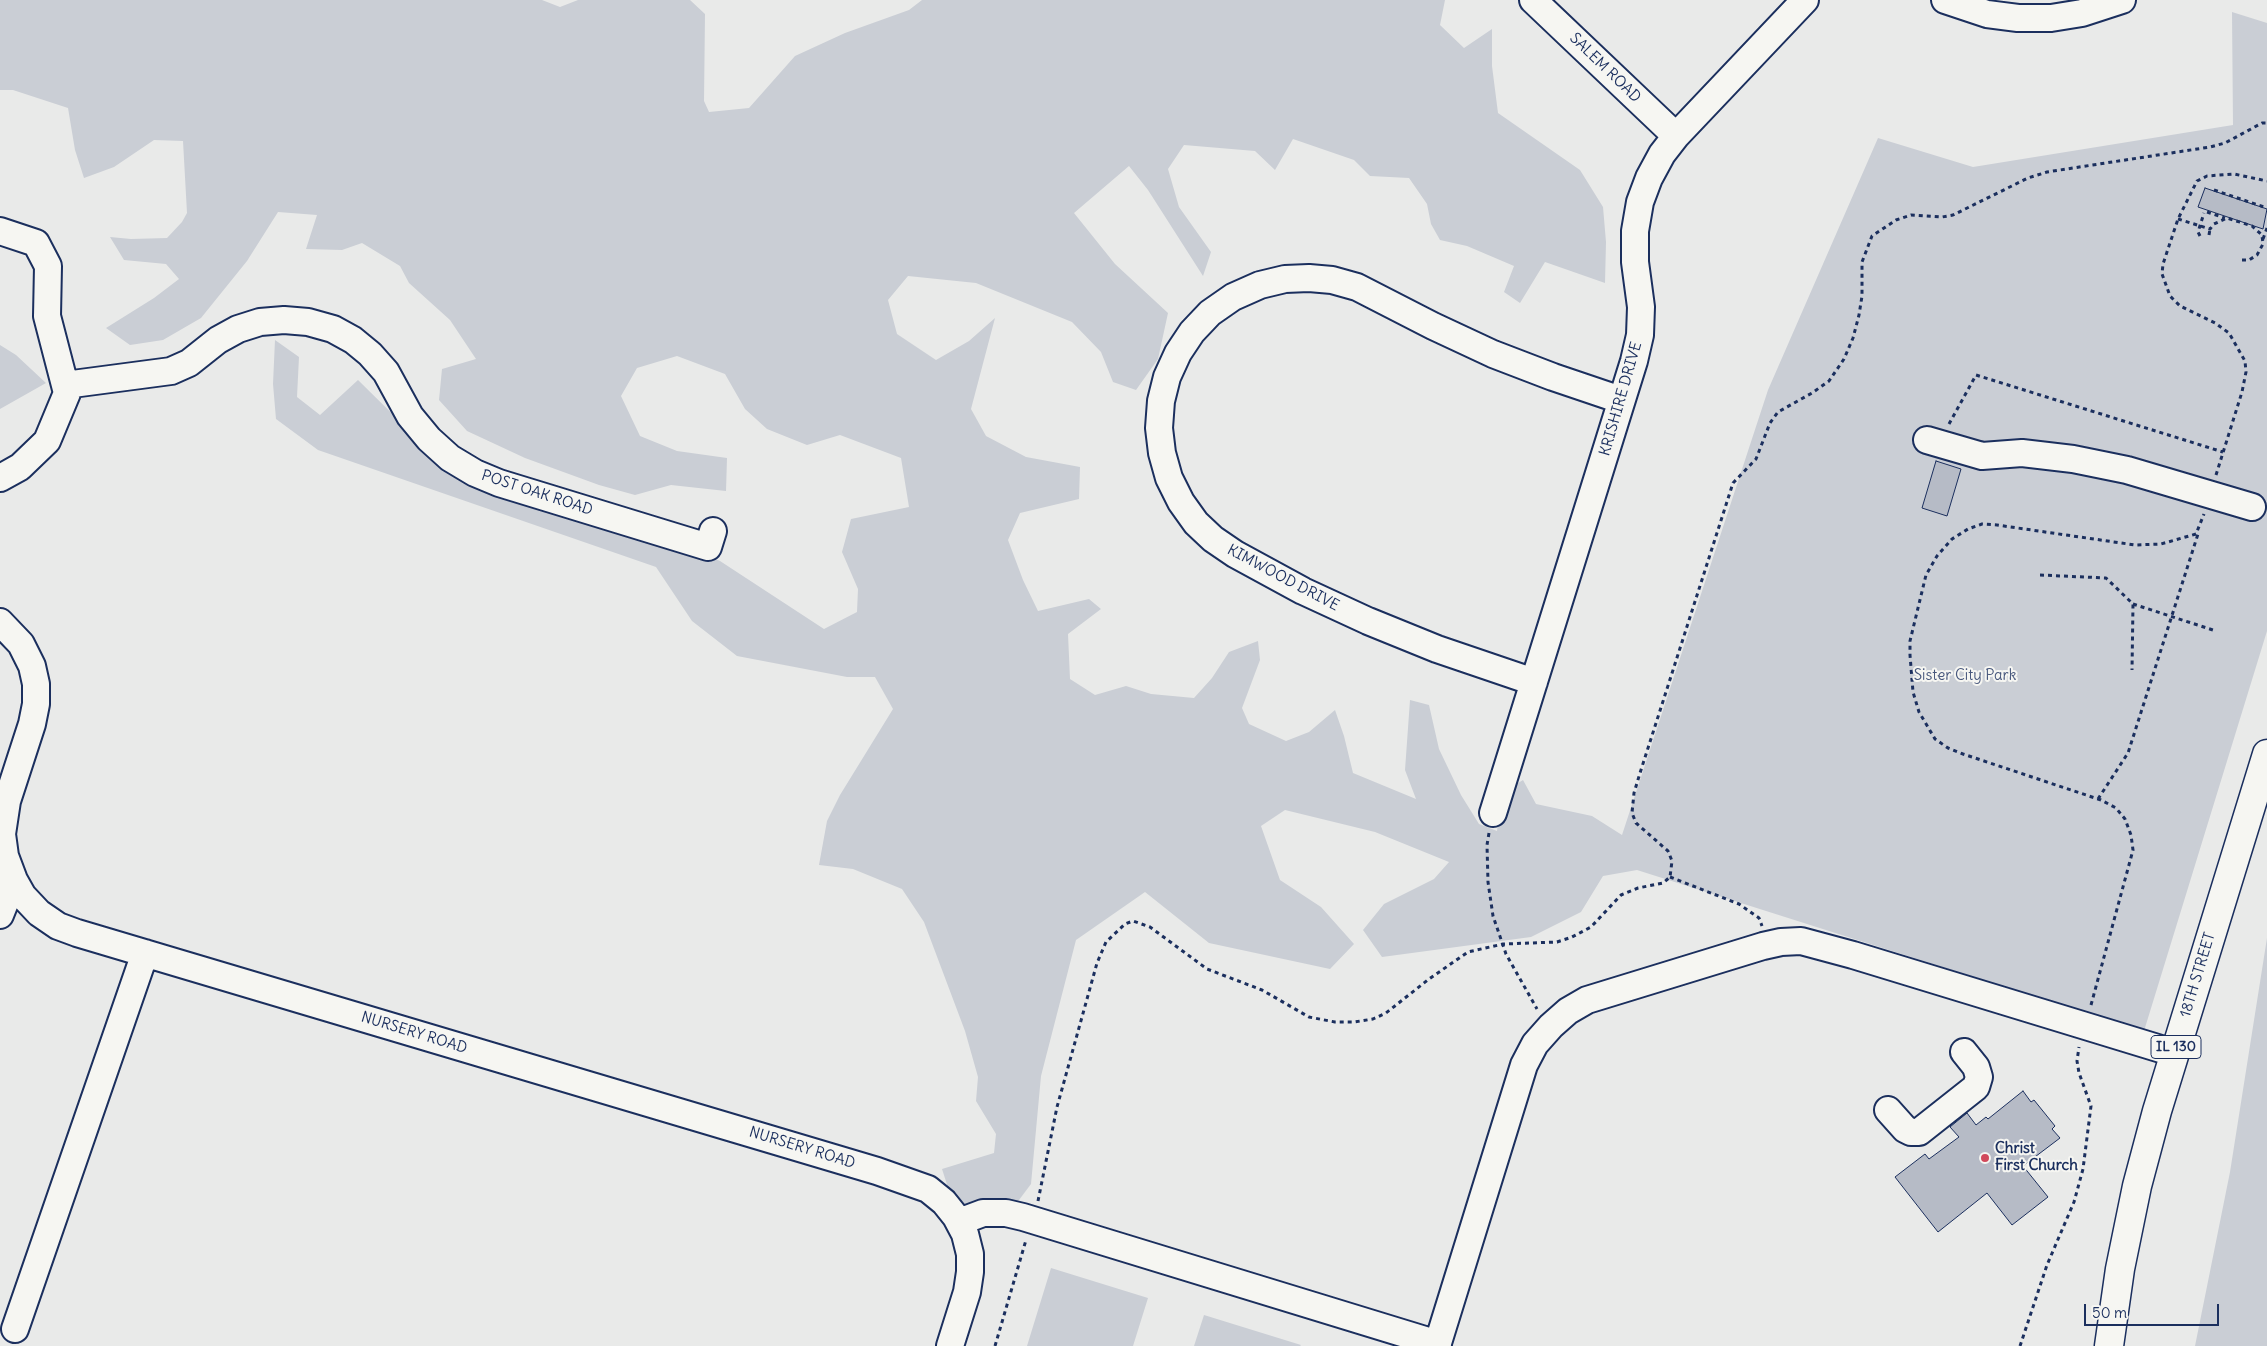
<!DOCTYPE html>
<style>
body{margin:0}
#map{position:relative;width:2267px;height:1346px;overflow:hidden;background:#e9eae9;font-family:Delius,sans-serif}
canvas{display:block}
.scale{position:absolute;left:2084px;top:1304px;width:135px;height:22px;box-sizing:border-box;border:2px solid #1b2f5e;border-top:0;padding-left:6px;font-size:15px;line-height:18px;white-space:nowrap;color:#1b2f5e;-webkit-text-stroke:4px #f6f6f2;paint-order:stroke}
</style>
<div id="map">
<canvas width="2267" height="1346"></canvas>
<div class="scale">50 m</div>
</div>
<script>
const g = document.querySelector('canvas').getContext('2d');
g.lineJoin = 'round';
function fill(path, color) { g.fillStyle = color; g.fill(path, 'evenodd'); }
const toPath = rows => new Path2D(rows.map(r => 'M' + r).join(''));
function strokePath(path, color, width, dash) { g.strokeStyle = color; g.lineWidth = width; g.lineCap = dash ? 'butt' : 'round'; g.setLineDash(dash || []); g.stroke(path); }
function write(font, color, halo, rows, align = 'center') {
  g.font = font + ' Delius,sans-serif'; g.lineWidth = 4; g.setLineDash([]); g.textBaseline = 'middle'; g.strokeStyle = halo; g.fillStyle = color; for (const [text, x, y, turn = 0] of rows) {
    g.save(); g.translate(x, y); g.rotate((+turn || 0) * Math.PI / 180); g.textAlign = isNaN(turn) ? turn : align; if (halo) g.strokeText(text, 0, 0); g.fillText(text, 0, 0); g.restore();
  }
}
fill(toPath([
 [0,0,542,0,560,7,578,0,690,0,705,14,704,101,709,112,749,108,795,56,845,33,909,10,922,0,1445,0,1440,25,1464,48,1492,29,1492,66,1498,113,1580,170,1603,207,1606,242,1605,283,1545,262,1520,303,1504,292,1514,266,1467,246,1440,240,1431,224,1427,204,1409,178,1370,176,1354,160,1293,139,1275,170,1255,151,1184,145,1168,169,1179,207,1211,252,1203,276,1148,190,1129,166,1074,213,1115,264,1168,313,1158,359,1136,390,1113,382,1101,352,1072,322,976,283,908,276,888,300,897,334,936,360,969,341,995,318,971,409,986,436,1026,457,1080,467,1079,499,1020,513,1008,540,1023,580,1038,611,1089,599,1101,609,1068,634,1070,679,1095,695,1126,686,1151,694,1194,698,1212,678,1229,652,1258,641,1260,660,1242,708,1249,724,1286,741,1309,732,1335,710,1344,736,1353,773,1416,799,1405,770,1410,700,1429,705,1439,749,1461,795,1479,824,1497,831,1502,793,1523,780,1536,804,1592,816,1622,835,1768,390,1878,138,1973,167,2233,125,2232,12,2267,23,2267,631,2144,1031,1637,870,1603,876,1581,912,1531,937,1382,957,1363,930,1384,904,1434,879,1449,862,1375,832,1285,810,1261,826,1280,880,1321,907,1354,944,1330,969,1209,943,1145,892,1076,940,1041,1076,1031,1184,1001,1224,970,1223,952,1200,942,1169,994,1153,996,1134,976,1101,978,1077,965,1031,924,922,902,889,853,869,819,865,827,821,840,795,893,709,875,677,847,677,737,656,692,621,656,567,318,450,276,419,273,384,275,340,299,357,297,397,320,415,358,380,437,458,666,538,720,561,824,629,857,612,858,589,842,552,851,519,909,507,901,458,840,435,807,445,767,429,745,409,725,374,677,356,637,368,621,396,640,436,677,451,727,458,726,491,671,485,635,495,599,485,525,458,467,431,439,400,442,369,476,359,450,320,409,283,400,266,362,243,342,250,306,249,317,215,278,212,247,261,201,318,163,340,130,345,106,328,154,298,179,279,166,264,124,260,110,237,131,239,167,238,182,222,187,213,183,141,154,140,114,167,84,178,75,150,68,108,13,90,0,90],
 [0,345,16,355,46,383,0,409],
 [2267,938,2267,1346,2195,1346,2230,1172],
 [1051,1268,1148,1298,1133,1346,1027,1346],
 [1204,1315,1301,1345,1300,1346,1194,1346]
]), '#caced5');
const building = toPath([
 [2205,188,2267,209,2263,229,2198,207,2205,188],
 [1936,461,1961,469,1947,516,1922,508,1936,461],
 [2023,1091,2031,1102,2034,1100,2055,1126,2052,1129,2060,1138,2023,1166,2048,1197,2012,1225,1987,1193,1938,1232,1895,1177,1925,1154,1929,1159,1959,1137,1950,1127,1967,1113,1976,1125,1986,1117,1988,1119,2023,1091]
]);
fill(building, '#b6bbc6');
strokePath(building, '#1b2f5e', 1);
const minor = toPath([
 [1533,0,1676,136],
 [1945,0,1987,14,2018,18,2051,18,2082,13,2122,0],
 [0,231,36,243,48,266,47,316,67,393,47,441,20,467,0,478],
 [65,385,171,371,189,363,218,340,238,329,260,322,284,320,308,322,333,329,353,340,370,354,386,372,410,416,429,439,450,458,475,473,499,483,708,547,713,531],
 [1927,440,1982,456,2022,453,2073,459,2127,470,2252,507],
 [0,622,21,644,32,666,36,684,36,704,32,724,7,801,2,834,5,856,14,880,23,896,39,913,58,926,77,933,877,1171,928,1189,944,1202,956,1217,965,1234,970,1254,970,1272,967,1292,950,1346],
 [1534,682,1437,649,1368,621,1303,591,1235,554,1213,539,1196,523,1181,502,1169,478,1162,453,1159,428,1161,401,1167,377,1178,353,1192,332,1210,313,1233,297,1260,285,1285,279,1309,278,1332,280,1357,287,1433,326,1493,354,1553,377,1621,400],
 [1493,813,1634,361,1640,335,1641,307,1635,262,1635,231,1640,202,1649,178,1662,154,1676,136,1805,0],
 [0,915,14,880],
 [1888,1110,1905,1129,1911,1132,1919,1132,1976,1087,1979,1077,1976,1067,1964,1052],
 [959,1222,983,1213,1006,1213,1023,1217,1438,1344],
 [15,1329,145,953],
 [1437,1346,1524,1065,1535,1044,1551,1026,1568,1011,1587,1000,1763,946,1781,942,1801,941,1853,955,2174,1053]
]);
const major = toPath([
 [2109,1346,2120,1269,2137,1186,2157,1111,2267,754]
]);
strokePath(minor, '#1b2f5e', 30);
strokePath(major, '#1b2f5e', 31);
strokePath(toPath([
 [2214,190,2267,208],
 [2207,212,2225,218],
 [2178,219,2210,229,2214,224,2227,218,2252,226,2262,235,2263,244,2257,255,2249,260,2242,260],
 [2209,235,2210,229],
 [2200,236,2198,232,2204,213],
 [2263,239,2267,228],
 [1949,424,1976,375,2223,452],
 [2216,475,2242,392,2246,372,2245,361,2229,333,2215,323,2180,306,2170,296,2162,274,2163,264,2178,219,2197,181,2207,176,2234,174,2267,181],
 [2040,575,2106,578,2133,604,2132,670],
 [2133,604,2213,630],
 [2098,799,2128,753,2198,534],
 [1489,833,1487,845,1488,882,1493,916,1506,954,1537,1009],
 [1670,877,1739,904,1759,918,1762,926],
 [2091,1005,2133,850,2131,835,2125,819,2116,808,2101,800,1963,754,1948,748,1935,739,1919,712,1913,692,1910,655,1910,641,1926,575,1937,556,1952,539,1968,529,1982,524,1997,525,2135,545,2161,544,2196,534,2204,514],
 [1038,1201,1057,1107,1097,963,1106,942,1125,924,1133,921,1150,927,1207,969,1262,990,1309,1017,1335,1022,1354,1022,1373,1019,1386,1013,1429,979,1468,952,1503,944,1557,942,1572,937,1591,927,1621,895,1638,888,1663,883,1670,877,1672,861,1668,851,1636,823,1632,813,1634,793,1640,773,1733,483,1756,459,1770,423,1778,412,1812,393,1829,381,1844,359,1853,338,1859,315,1862,296,1862,262,1872,236,1896,220,1911,215,1942,217,1953,215,2028,178,2047,172,2210,147,2225,143,2262,123,2267,123],
 [995,1346,1026,1240],
 [2020,1346,2047,1265,2074,1202,2083,1169,2091,1106,2079,1073,2077,1061,2079,1047]
]), '#1b2f5e', 3, [4, 4]);
strokePath(minor, '#f6f6f2', 26);
strokePath(major, '#f6f6f2', 28);
for (const [x, y, r, color] of [
 [1985,1158,5,"#d1495b"]
]) { const dot = new Path2D(); dot.arc(x, y, r, 0, 2 * Math.PI); g.fillStyle = color; g.fill(dot); strokePath(dot, '#f6f6f2', 2); }
for (const [x, y, w] of [
 [2176,1047,50]
]) { const box = new Path2D(); box.roundRect(x - w / 2, y - 11.5, w, 23, 4); g.fillStyle = '#f6f6f2'; g.fill(box); strokePath(box, '#1b2f5e', 1); }
write('bold 14px', '#1b2f5e', null, [
 ["IL 130",2176,1047]
]);
write('15px', '#1b2f5e', '#f6f6f2', [
 ["SALEM ROAD",1605,68,44],
 ["KRISHIRE DRIVE",1621,399,-74],
 ["POST OAK ROAD",537,493,18],
 ["KIMWOOD DRIVE",1283,578,28],
 ["18TH STREET",2198,975,-73],
 ["NURSERY ROAD",414,1033,17],
 ["NURSERY ROAD",802,1148,17]
]);
write('15px', '#47577c', '#f6f6f2', [
 ["Sister City Park",1965,676]
]);
write('bold 15px', '#1b2f5e', '#f6f6f2', [
 ["Christ",1995,1149],
 ["First Church",1995,1166]
], 'left');
</script>
